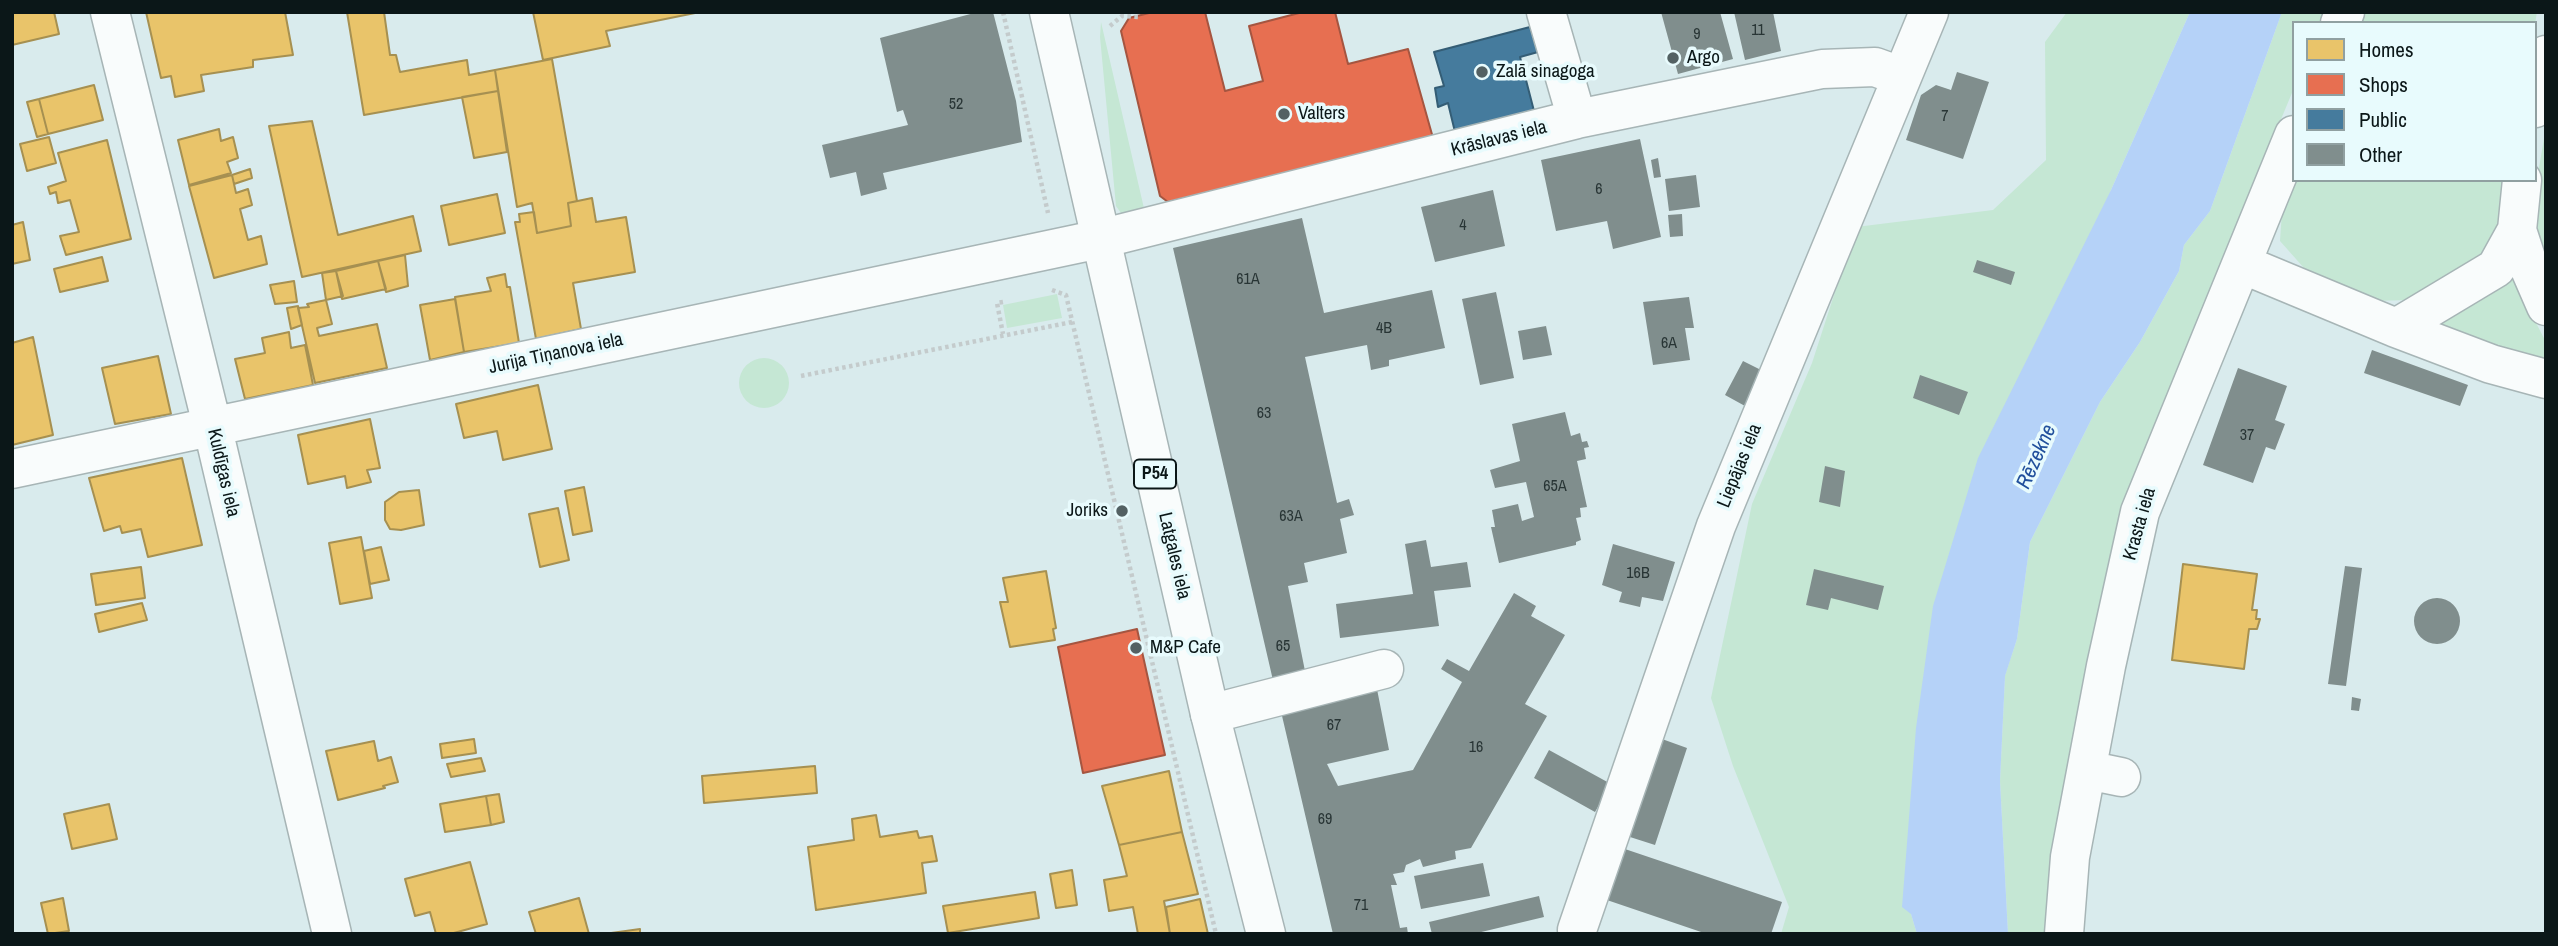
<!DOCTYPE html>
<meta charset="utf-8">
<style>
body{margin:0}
#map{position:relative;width:2558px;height:946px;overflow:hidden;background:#d9ebed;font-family:"Archivo Narrow",sans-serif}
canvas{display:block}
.frame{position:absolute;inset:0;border:14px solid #0b1718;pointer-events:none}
.legend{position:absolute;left:2292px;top:21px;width:245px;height:161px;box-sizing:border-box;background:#e8fbfd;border:2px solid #90a0a1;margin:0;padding:9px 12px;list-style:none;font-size:21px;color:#0b1718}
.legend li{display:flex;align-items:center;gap:14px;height:35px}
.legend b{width:35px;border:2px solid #90a0a1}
</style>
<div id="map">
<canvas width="2558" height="946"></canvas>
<div class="frame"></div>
<ul class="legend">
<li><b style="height:19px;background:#e9c46a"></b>Homes</li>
<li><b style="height:19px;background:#e76f51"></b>Shops</li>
<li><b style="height:19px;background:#457b9d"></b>Public</li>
<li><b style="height:19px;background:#808e8d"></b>Other</li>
</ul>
</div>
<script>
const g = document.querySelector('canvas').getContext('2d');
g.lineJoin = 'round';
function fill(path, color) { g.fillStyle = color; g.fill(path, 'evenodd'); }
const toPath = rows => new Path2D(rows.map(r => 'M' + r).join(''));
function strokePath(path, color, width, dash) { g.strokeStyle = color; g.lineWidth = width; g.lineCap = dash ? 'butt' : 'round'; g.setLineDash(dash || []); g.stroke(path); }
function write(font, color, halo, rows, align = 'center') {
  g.font = font + ' "Archivo Narrow",sans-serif'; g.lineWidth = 7; g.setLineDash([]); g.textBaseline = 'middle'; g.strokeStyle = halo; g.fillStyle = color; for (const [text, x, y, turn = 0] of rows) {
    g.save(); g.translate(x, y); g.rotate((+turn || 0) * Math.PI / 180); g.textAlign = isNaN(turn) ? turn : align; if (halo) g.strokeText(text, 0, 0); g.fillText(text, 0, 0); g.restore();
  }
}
fill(toPath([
 [2067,12,2190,12,2111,190,1911,914,1917,934,1781,934,1789,907,1733,766,1711,698,1752,504,1812,363,1856,227,1993,210,2046,160,2045,42],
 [2282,12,2328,12,2323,23,2294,23,2294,88,2179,365,2124,511,2048,934,2008,934,2000,781,2005,675,2017,639,2030,542,2100,402,2140,342,2179,271,2184,245,2210,211],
 [2363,12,2537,12,2535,24,2358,23],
 [1101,22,1146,217,1130,217,1121,213,1116,206,1100,37],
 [2546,127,2546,269,2531,214],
 [2294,180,2507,180,2494,240,2481,255,2412,300,2369,301,2312,277,2280,241,2282,211],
 [2512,270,2525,302,2546,342,2546,367,2424,323],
 [1057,294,1062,318,1007,328,1003,305],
 '739 383a25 25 0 1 1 50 0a25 25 0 1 1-50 0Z'
]), '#c5e7d4');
fill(toPath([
 [2190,12,2282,12,2210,211,2184,245,2179,271,2140,342,2100,402,2030,542,2017,639,2005,676,2000,781,2008,934,1917,934,1911,914,1902,907,1916,728,1933,606,1978,458,2111,190]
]), '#b5d2f8');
const homes = toPath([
 [12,12,54,12,59,34,12,45,12,12],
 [146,12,285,12,293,55,253,60,253,67,201,75,204,91,175,97,171,76,161,78,146,12],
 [347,12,384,12,390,55,396,55,400,72,467,60,469,75,495,70,498,91,364,115,347,12],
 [533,12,700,12,606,31,610,46,543,60,533,12],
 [552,59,577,201,568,203,571,226,537,233,532,203,517,207,495,70,552,59],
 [94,85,103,120,48,134,39,99,94,85],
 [498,91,507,152,474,158,462,97,498,91],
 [39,99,48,134,37,137,27,102,39,99],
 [312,121,338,235,413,216,421,251,302,277,269,126,312,121],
 [219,129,221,141,233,137,238,158,227,162,231,173,189,185,178,140,219,129],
 [49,137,56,163,27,171,20,144,49,137],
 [107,140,131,239,66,255,60,236,79,232,70,200,58,203,56,192,50,194,48,187,66,181,58,153,107,140],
 [250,169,252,178,234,184,232,175,250,169],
 [232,175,236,193,248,189,252,205,240,209,248,240,261,236,267,264,214,278,189,186,232,175],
 [497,194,505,233,449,245,441,206,497,194],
 [592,198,596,222,626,217,635,272,573,283,581,329,536,339,515,222,520,222,519,214,534,212,537,233,571,226,568,203,592,198],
 [23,222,30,260,12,264,12,225,23,222],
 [405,255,408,286,386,292,378,261,405,255],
 [102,257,108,281,60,292,54,269,102,257],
 [378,261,386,289,342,299,336,271,378,261],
 [336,271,343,296,326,300,322,273,336,271],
 [505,274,507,287,510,287,519,343,464,352,455,297,491,291,487,278,505,274],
 [294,281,297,302,275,304,270,285,294,281],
 [455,299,464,352,430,360,420,305,455,299],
 [326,300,332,324,317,328,319,336,377,324,387,368,315,383,298,308,309,307,307,304,326,300],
 [298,306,302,325,291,329,287,308,298,306],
 [289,332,291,348,305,345,313,385,245,399,235,359,265,353,262,338,289,332],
 [33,337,53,435,12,445,12,343,33,337],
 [158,356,171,414,115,424,102,368,158,356],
 [538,385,552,449,503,460,497,431,464,438,456,404,538,385],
 [370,419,380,468,367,470,371,482,347,488,345,476,308,484,298,435,370,419],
 [182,458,202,545,148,557,141,529,122,533,120,526,104,531,89,478,182,458],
 [584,487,592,531,573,535,565,491,584,487],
 [419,490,424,525,401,530,390,529,385,520,385,502,399,492,419,490],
 [558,508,569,560,540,567,529,514,558,508],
 [361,537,372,598,340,604,329,543,361,537],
 [381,547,389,580,370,584,364,551,381,547],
 [2183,564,2257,574,2252,610,2257,610,2256,619,2260,619,2257,629,2249,629,2244,669,2172,660,2183,564],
 [141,567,145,598,96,605,91,574,141,567],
 [1046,571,1056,628,1053,629,1055,640,1010,647,1000,602,1008,602,1003,578,1046,571],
 [142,603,147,620,99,632,95,614,142,603],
 [474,739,476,753,442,758,440,744,474,739],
 [374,741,378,761,391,757,398,782,383,786,385,788,338,800,326,751,374,741],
 [481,758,485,771,451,777,447,764,481,758],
 [815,766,817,793,704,803,702,776,815,766],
 [1169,771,1182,832,1119,845,1102,786,1169,771],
 [499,794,504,822,491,825,486,796,499,794],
 [486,796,491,825,445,832,440,804,486,796],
 [109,804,117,839,72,849,64,814,109,804],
 [876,815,880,837,917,831,919,838,932,836,937,861,922,863,926,893,816,910,808,847,854,840,852,819,876,815],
 [1182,832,1198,894,1164,901,1170,934,1138,934,1133,907,1109,911,1104,880,1127,876,1119,845,1182,832],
 [470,862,487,924,450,934,436,934,430,912,415,916,405,879,470,862],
 [1072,870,1077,905,1056,908,1050,874,1072,870],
 [1035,892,1039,918,948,933,943,906,1035,892],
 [63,898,69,931,48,934,41,903,63,898],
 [579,898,589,934,536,934,529,912,579,898],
 [1200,899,1208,934,1170,934,1166,907,1200,899],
 [640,929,640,934,604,934,640,929]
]);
fill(homes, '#e9c46a');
strokePath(homes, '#a69051', 2);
const shops = toPath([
 [1153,12,1205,12,1225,91,1263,81,1249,26,1303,12,1335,12,1348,64,1408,49,1433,138,1168,202,1160,196,1121,31,1129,18,1153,12],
 [1137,629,1165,755,1083,773,1058,647,1137,629]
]);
fill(shops, '#e76f51');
strokePath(shops, '#a55540', 2);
const public = toPath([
 [1530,27,1538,52,1520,57,1534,111,1455,132,1448,103,1438,107,1435,88,1444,86,1434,52,1530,27]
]);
fill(public, '#457b9d');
strokePath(public, '#345d75', 2);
fill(toPath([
 [978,12,993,12,1016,101,1022,142,883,173,887,189,861,196,856,172,830,178,822,145,908,125,903,110,897,112,880,38],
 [1661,12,1720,12,1733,59,1678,74],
 [1734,12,1773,12,1781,51,1745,60],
 [1957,72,1989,82,1963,159,1906,140,1921,95,1936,85,1951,90],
 [1640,139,1661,237,1613,249,1607,221,1556,231,1541,160],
 [1658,158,1661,177,1654,178,1651,160],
 [1696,175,1700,207,1669,211,1665,179],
 [1493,190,1505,246,1435,262,1421,207],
 [1682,214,1683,236,1670,237,1668,215],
 [1302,218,1324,313,1432,290,1445,348,1389,360,1389,366,1371,370,1367,345,1305,357,1337,503,1349,499,1354,515,1340,519,1347,553,1304,563,1308,582,1288,586,1307,681,1275,689,1173,248],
 [1977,260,2015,272,2011,285,1973,272],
 [1496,292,1514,378,1480,385,1462,299],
 [1689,297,1694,328,1685,328,1690,360,1653,365,1643,302],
 [1546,326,1552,355,1523,360,1518,331],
 [2372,350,2468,385,2460,406,2364,373],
 [1743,361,1763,371,1745,406,1725,395],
 [2238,368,2287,386,2275,420,2285,424,2275,450,2266,447,2253,483,2203,465],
 [1920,375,1968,392,1959,415,1913,398],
 [1565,412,1571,436,1580,433,1582,442,1587,441,1589,447,1584,448,1586,459,1577,461,1587,507,1580,508,1581,517,1576,518,1581,540,1576,542,1576,545,1499,563,1491,527,1495,527,1492,510,1518,504,1522,521,1534,517,1526,482,1495,488,1490,470,1520,461,1512,424],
 [1825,466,1845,471,1840,507,1819,502],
 [1426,540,1431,567,1467,562,1471,587,1434,591,1439,626,1340,638,1336,604,1413,594,1405,544],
 [1613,544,1675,562,1663,601,1642,597,1640,607,1619,602,1622,592,1602,585],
 [2345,566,2362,568,2346,686,2328,684],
 [1814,569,1884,586,1878,610,1831,598,1828,610,1806,605],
 [1514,593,1536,606,1531,616,1565,635,1525,704,1547,716,1471,848,1455,851,1456,859,1423,867,1420,859,1406,865,1404,872,1393,874,1397,885,1391,885,1400,928,1407,927,1408,934,1333,934,1279,703,1375,679,1389,750,1327,764,1338,786,1413,770,1462,682,1441,669,1447,659,1469,671],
 '2414 621a23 23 0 1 1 46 0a23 23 0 1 1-46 0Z',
 [2352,697,2361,699,2359,711,2351,710],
 [1662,739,1687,748,1655,845,1630,837],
 [1549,750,1611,784,1595,812,1534,778],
 [1619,847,1782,902,1771,934,1707,934,1601,898],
 [1483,863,1490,896,1421,909,1414,876],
 [1539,896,1544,917,1473,934,1432,934,1429,922]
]), '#808e8d');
const minor = toPath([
 [110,12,213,429,332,934],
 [1546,12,1577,119],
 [2340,23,2345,12],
 [2535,108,2546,55],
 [2522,180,2517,230,2529,267,2546,306],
 [2242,264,2396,328,2491,364,2546,379],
 [2396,328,2496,268,2517,230],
 [12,469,1100,239,1577,119,1822,69,1875,67,1900,76],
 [1210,714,1384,669],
 [2087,770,2121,777],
 [1577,930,1716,526,1929,12],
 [2064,934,2070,857,2106,666,2140,512,2294,135]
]);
const major = toPath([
 [1049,12,1210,714,1266,934]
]);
strokePath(minor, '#a7b5b6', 41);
strokePath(major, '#a7b5b6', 41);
strokePath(toPath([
 [1003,12,1048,213],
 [1110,26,1122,16,1139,17],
 [1052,290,1066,295,1216,934],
 [1003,302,997,303,1003,334],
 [801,376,1072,322]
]), '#c4cbcc', 4.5, [3.5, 3.5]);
strokePath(minor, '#f9fcfc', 38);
strokePath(major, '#f9fcfc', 38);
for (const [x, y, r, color] of [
 [1673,58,7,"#536163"],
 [1482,72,7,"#536163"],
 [1284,114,7,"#536163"],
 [1122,511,7,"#536163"],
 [1136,648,7,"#536163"]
]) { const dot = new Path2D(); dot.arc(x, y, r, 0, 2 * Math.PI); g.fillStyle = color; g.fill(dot); strokePath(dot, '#e8fbfd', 2.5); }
write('16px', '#283535', null, [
 ["11",1758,31],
 ["9",1697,35],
 ["52",956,105],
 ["7",1945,117],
 ["6",1599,190],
 ["4",1463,226],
 ["61A",1248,280],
 ["4B",1384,329],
 ["6A",1669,344],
 ["63",1264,414],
 ["37",2247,436],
 ["65A",1555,487],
 ["63A",1291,517],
 ["16B",1638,574],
 ["65",1283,647],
 ["67",1334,726],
 ["16",1476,748],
 ["69",1325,820],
 ["71",1361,906]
]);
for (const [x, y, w] of [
 [1155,474,42]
]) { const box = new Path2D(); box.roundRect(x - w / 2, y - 14.5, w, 29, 5); g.fillStyle = '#e8fbfd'; g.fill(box); strokePath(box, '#0b1718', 2); }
write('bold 18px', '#0b1718', null, [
 ["P54",1155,474]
]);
write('19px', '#0b1718', '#e8fbfd', [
 ["Argo",1687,58],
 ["Zalā sinagoga",1496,72],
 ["Valters",1298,114],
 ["Joriks",1108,511,"right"],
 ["M&P Cafe",1150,648]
], 'left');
write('19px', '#0b1718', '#e8fbfd', [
 ["Krāslavas iela",1499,139,-14],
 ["Jurija Tiņanova iela",556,354,-12],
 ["Liepājas iela",1740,466,-68],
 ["Kuldīgas iela",223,473,77],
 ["Krasta iela",2140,524,-74],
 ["Latgales iela",1174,556,77]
]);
write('italic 21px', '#21509c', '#e8fbfd', [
 ["Rēzekne",2037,457,-66]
]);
</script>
